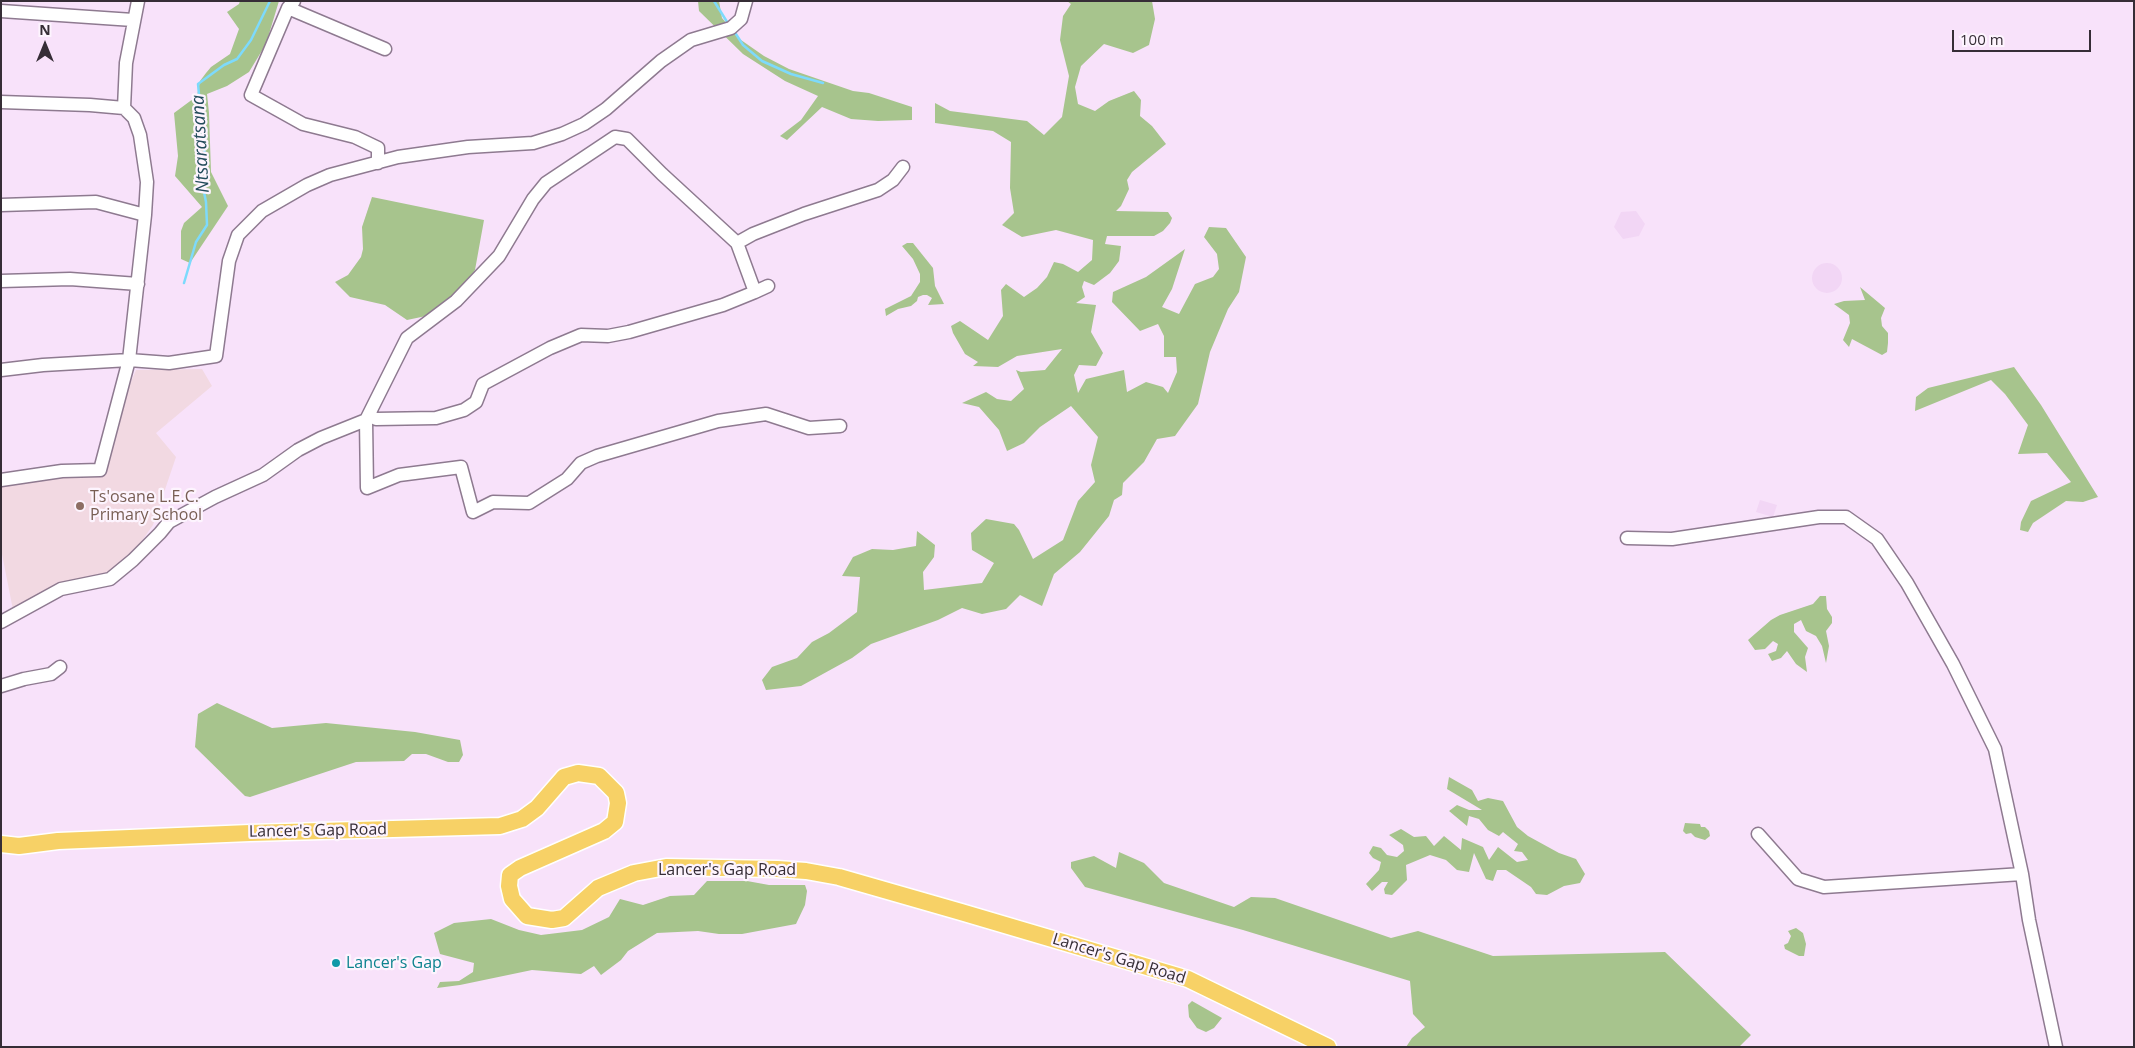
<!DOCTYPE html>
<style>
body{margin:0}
#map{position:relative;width:2135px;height:1048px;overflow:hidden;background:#f8e2fa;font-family:"Open Sans",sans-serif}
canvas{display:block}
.frame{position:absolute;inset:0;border:2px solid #362d36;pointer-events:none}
.north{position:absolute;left:20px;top:20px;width:50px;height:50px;-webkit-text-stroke:4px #fdf4fe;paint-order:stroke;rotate:0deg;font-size:14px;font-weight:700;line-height:20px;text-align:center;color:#362d36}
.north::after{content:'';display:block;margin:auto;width:18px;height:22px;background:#362d36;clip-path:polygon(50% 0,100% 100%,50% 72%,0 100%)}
.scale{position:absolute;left:1952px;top:30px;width:139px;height:22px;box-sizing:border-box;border:2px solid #362d36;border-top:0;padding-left:6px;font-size:15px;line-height:18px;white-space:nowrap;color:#362d36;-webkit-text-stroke:4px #fdf4fe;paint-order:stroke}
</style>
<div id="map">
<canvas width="2135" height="1048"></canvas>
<div class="frame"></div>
<div class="north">N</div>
<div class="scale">100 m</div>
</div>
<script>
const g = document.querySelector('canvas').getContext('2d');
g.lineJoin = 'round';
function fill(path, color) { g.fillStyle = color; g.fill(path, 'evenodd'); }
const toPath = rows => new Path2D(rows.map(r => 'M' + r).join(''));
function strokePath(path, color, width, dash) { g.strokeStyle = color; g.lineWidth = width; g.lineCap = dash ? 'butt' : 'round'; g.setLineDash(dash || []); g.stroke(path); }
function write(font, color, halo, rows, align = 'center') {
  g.font = font + ' "Open Sans",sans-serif'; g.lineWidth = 4.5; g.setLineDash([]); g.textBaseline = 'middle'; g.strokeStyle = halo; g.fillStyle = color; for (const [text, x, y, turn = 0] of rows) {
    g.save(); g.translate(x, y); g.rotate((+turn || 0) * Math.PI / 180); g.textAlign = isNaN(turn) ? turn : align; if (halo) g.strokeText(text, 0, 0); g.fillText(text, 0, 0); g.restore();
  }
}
fill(toPath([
 [1636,211,1645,224,1639,236,1623,239,1614,227,1621,212],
 '1812 278a15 15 0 1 1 30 0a15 15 0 1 1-30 0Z',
 [1760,500,1777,505,1773,517,1756,512]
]), '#f2d6f5');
fill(toPath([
 [202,369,212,386,156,433,176,457,153,525,139,545,122,564,97,580,13,610,1,549,1,484,46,478,104,476,110,437,116,417,136,370]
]), '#f2d9e2');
fill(toPath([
 [240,1,279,1,266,44,249,72,227,86,207,94,209,113,211,172,228,206,190,263,181,259,181,231,184,223,202,207,175,176,178,156,174,113,197,96,200,81,206,73,211,67,230,54,239,29,227,12,239,4],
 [698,1,719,1,722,18,741,40,764,56,789,69,853,91,869,93,912,107,912,120,878,121,851,119,822,107,787,140,780,136,801,120,818,96,785,81,743,54,699,11],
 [1067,1,1152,1,1155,19,1149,45,1133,53,1104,44,1081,66,1075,87,1078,104,1095,111,1109,101,1134,91,1141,100,1140,116,1152,126,1166,144,1132,172,1127,180,1129,189,1121,206,1116,211,1168,212,1172,218,1170,223,1163,231,1154,236,1107,236,1105,244,1121,246,1119,261,1110,273,1094,285,1084,281,1082,287,1085,297,1076,303,1096,305,1091,332,1103,353,1096,366,1079,365,1074,375,1078,393,1086,379,1124,370,1127,392,1146,382,1163,387,1168,393,1177,372,1176,357,1164,357,1164,336,1158,324,1140,331,1112,302,1113,292,1146,277,1185,249,1172,289,1162,307,1179,314,1195,284,1213,277,1219,269,1217,254,1204,237,1209,227,1226,228,1246,257,1239,292,1228,309,1210,352,1198,404,1175,436,1157,439,1144,462,1123,483,1122,495,1114,500,1109,516,1080,552,1054,574,1042,606,1020,595,1006,609,982,614,962,608,938,620,871,644,852,658,801,686,766,690,762,680,772,667,797,658,812,642,829,633,857,612,860,577,842,576,853,557,872,549,893,550,916,546,917,531,935,545,934,557,923,572,924,590,982,583,994,563,972,550,971,533,986,519,1014,524,1019,530,1033,559,1063,540,1078,501,1095,482,1091,465,1098,437,1071,406,1040,427,1024,443,1007,451,999,430,979,407,962,403,986,392,997,399,1011,401,1024,389,1016,370,1021,372,1045,370,1062,349,1017,356,998,367,973,366,978,362,965,354,953,333,951,326,960,321,988,340,1003,316,1001,290,1006,284,1024,297,1037,288,1047,277,1054,262,1063,264,1078,272,1092,260,1093,240,1056,230,1022,237,1002,225,1014,213,1010,188,1011,142,993,131,935,123,935,103,950,111,1027,121,1044,135,1062,117,1069,76,1060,40,1063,16,1071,4],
 [372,197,484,220,475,270,464,286,426,316,407,320,385,305,350,297,335,282,348,275,361,257,363,249,362,227],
 [907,243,913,243,933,268,935,286,944,304,928,305,932,298,927,295,923,295,918,297,917,301,911,306,898,309,886,316,885,309,911,296,920,282,920,274,913,259,902,246],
 [1860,287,1885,308,1881,318,1882,326,1888,333,1888,343,1887,352,1882,355,1852,339,1849,347,1843,340,1850,323,1849,315,1834,304,1844,301,1865,300],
 [2014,367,2041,405,2098,497,2083,502,2066,501,2033,523,2028,532,2020,530,2021,522,2031,501,2071,482,2047,453,2018,454,2028,425,2005,394,1991,380,1915,411,1916,397,1928,388],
 [1820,596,1826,596,1827,609,1832,617,1832,623,1826,631,1829,646,1826,663,1822,646,1816,636,1806,631,1801,620,1794,624,1794,632,1808,648,1805,657,1807,672,1796,664,1787,651,1781,658,1772,661,1768,654,1776,651,1778,644,1773,641,1765,649,1755,650,1748,640,1771,620,1780,615,1813,604],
 [217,703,272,728,326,723,415,732,460,740,463,755,459,762,448,762,426,754,412,754,404,761,356,762,250,797,245,796,195,747,198,714],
 [1449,777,1472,790,1478,801,1488,798,1503,801,1517,827,1528,836,1559,853,1576,859,1585,874,1580,883,1564,886,1547,895,1536,894,1531,887,1506,870,1497,870,1493,881,1486,879,1474,853,1469,872,1457,870,1446,860,1430,855,1406,865,1407,880,1392,895,1385,894,1384,889,1388,882,1382,882,1372,891,1366,884,1379,870,1381,862,1373,858,1369,853,1373,846,1381,848,1387,855,1397,857,1404,851,1403,845,1389,835,1401,829,1414,837,1426,836,1434,846,1444,836,1461,850,1462,838,1483,847,1489,860,1498,847,1517,862,1528,860,1522,852,1514,851,1518,844,1503,832,1499,836,1488,830,1479,819,1469,816,1467,826,1449,811,1457,805,1469,810,1482,810,1447,789],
 [1685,823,1700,824,1701,827,1705,827,1709,831,1710,836,1705,840,1695,837,1691,833,1686,834,1683,831],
 [1119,852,1144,863,1164,883,1234,907,1251,897,1275,898,1391,938,1418,931,1493,956,1665,952,1751,1035,1739,1047,1406,1047,1412,1038,1425,1027,1413,1014,1410,981,1243,930,1085,887,1071,868,1071,862,1094,856,1116,868],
 [707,881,747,881,769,885,805,885,807,891,805,905,796,924,742,934,719,934,698,931,657,933,628,951,621,960,601,975,594,966,581,974,532,970,460,985,437,988,440,982,459,981,473,972,474,963,440,954,434,933,454,923,491,919,519,930,541,935,582,930,609,917,620,899,643,905,670,896,694,895],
 [1796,928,1803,933,1806,944,1804,956,1799,956,1785,949,1784,945,1788,943,1791,936,1788,931],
 [1192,1001,1222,1018,1214,1028,1206,1032,1197,1028,1189,1017,1188,1005]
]), '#a7c48d');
strokePath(toPath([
 [714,1,729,25],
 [734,31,743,45,762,61,791,74,823,83],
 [184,283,196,242,207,225,206,202,200,172,205,157,198,84,224,65,237,59,251,40,270,1]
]), '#7ddafc', 2.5);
const minor = toPath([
 [294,1,288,8,251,95,303,124,355,137,378,148,378,163],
 [288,8,385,49],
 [1,11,133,20],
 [1,102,90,105,124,108],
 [1,205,96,202,145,215],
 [1,281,70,279,138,284],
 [755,292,768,286],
 [1,370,43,365,129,360,169,363,216,356,229,261,238,235,262,211,307,185,330,175,398,157,468,147,533,143,562,134,584,124,606,109,661,61,691,40,731,28,741,19,746,1],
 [370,416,376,419,436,418,464,410,476,402,483,384,550,348,581,335,608,336,629,332,723,305,755,292,737,243,753,234,804,214,878,190,893,180,903,167],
 [366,420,367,488,399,475,461,467,473,512,493,502,529,503,567,479,581,463,597,456,718,421,766,414,809,428,840,426],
 [1,480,62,471,100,470,129,360,145,215,147,182,140,135,134,118,124,108,126,63,138,1],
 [1627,538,1672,539,1819,517,1846,517,1877,539,1907,583,1953,664,1995,749,2022,874,2029,920,2056,1047],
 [1,622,61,589,110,579,133,560,160,533,169,522,215,497,263,475,298,450,321,438,366,420,407,338,456,301,499,256,533,199,546,183,615,137,627,139,662,174,737,243],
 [1,686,24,679,51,674,60,667],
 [1758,834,1798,879,1824,887,2022,874]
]);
const major = toPath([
 [1,844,19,846,58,841,250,833,500,826,522,819,537,808,564,777,578,773,599,776,616,793,618,803,615,822,604,831,520,868,510,875,509,886,512,899,527,916,552,920,564,918,598,888,634,873,666,867,777,869,806,871,839,877,961,912,1188,979,1328,1047]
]);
strokePath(minor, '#8e7a90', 15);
strokePath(major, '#fff', 19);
strokePath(minor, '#fff', 12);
strokePath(major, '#f7d166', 16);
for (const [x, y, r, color] of [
 [80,506,5,"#8d6e63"],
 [336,963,5,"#0f9aa8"]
]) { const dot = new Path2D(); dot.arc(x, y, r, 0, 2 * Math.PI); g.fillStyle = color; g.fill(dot); strokePath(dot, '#fdf4fe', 2); }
write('16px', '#785e54', '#fdf4fe', [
 ["Ts'osane L.E.C.",90,497],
 ["Primary School",90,515]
], 'left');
write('16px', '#362d36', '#fdf4fe', [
 ["Lancer's Gap Road",318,831,-1],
 ["Lancer's Gap Road",727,870],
 ["Lancer's Gap Road",1119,959,17]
]);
write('16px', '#0d838f', '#fdf4fe', [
 ["Lancer's Gap",346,963]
], 'left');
write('italic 18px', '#234c5b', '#fdf4fe', [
 ["Ntsaratsana",201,144,-93]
]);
</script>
